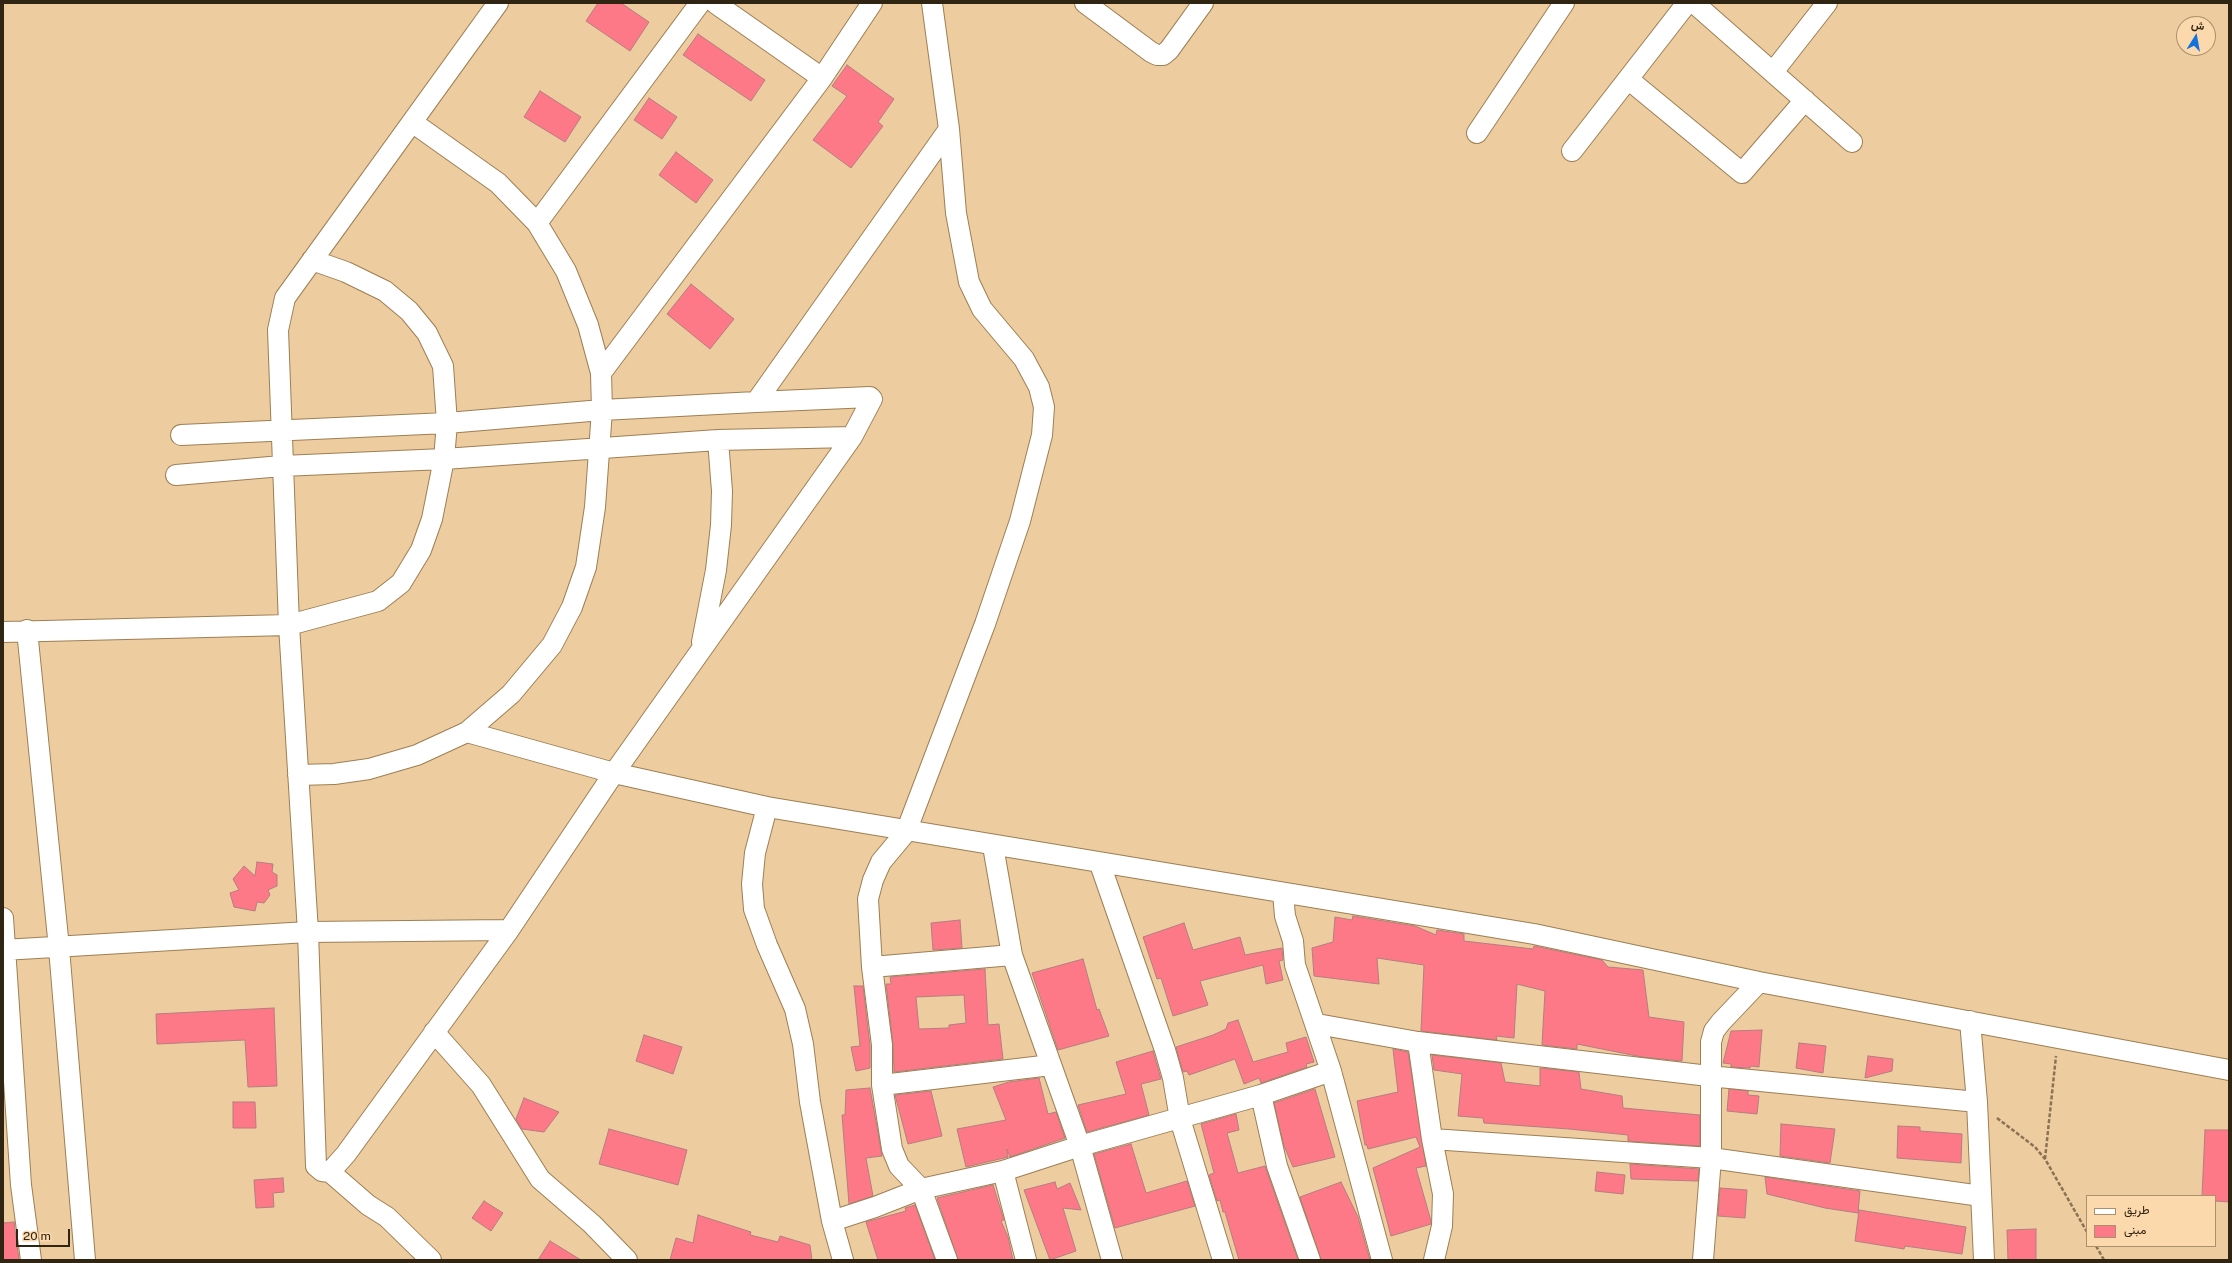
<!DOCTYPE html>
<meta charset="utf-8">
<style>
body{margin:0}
#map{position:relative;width:2232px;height:1263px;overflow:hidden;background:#edcc9f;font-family:"Public Sans",Vazirmatn,sans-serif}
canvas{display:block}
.frame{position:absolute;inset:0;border:4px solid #302412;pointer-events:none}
.legend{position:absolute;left:2086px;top:1195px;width:130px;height:52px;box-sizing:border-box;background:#fbd9ac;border:1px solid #aa916e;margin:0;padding:5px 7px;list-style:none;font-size:12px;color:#302412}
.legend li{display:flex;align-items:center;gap:8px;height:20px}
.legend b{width:20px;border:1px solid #aa916e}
.north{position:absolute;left:2176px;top:16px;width:40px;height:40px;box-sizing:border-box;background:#fbd9ac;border:1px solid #aa916e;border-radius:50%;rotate:11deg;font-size:11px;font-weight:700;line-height:16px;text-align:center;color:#302412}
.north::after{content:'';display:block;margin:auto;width:14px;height:18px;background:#1373dc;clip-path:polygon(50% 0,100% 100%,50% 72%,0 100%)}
.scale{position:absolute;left:16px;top:1229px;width:54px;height:18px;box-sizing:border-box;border:2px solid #302412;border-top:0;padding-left:5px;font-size:12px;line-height:14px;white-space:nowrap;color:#302412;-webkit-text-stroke:3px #fbd9ac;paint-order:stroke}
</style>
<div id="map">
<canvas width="2232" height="1263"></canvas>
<div class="frame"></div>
<ul class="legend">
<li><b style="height:5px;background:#fff"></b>طريق</li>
<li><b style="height:11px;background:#fd7987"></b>مبنى</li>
</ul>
<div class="north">ش</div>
<div class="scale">20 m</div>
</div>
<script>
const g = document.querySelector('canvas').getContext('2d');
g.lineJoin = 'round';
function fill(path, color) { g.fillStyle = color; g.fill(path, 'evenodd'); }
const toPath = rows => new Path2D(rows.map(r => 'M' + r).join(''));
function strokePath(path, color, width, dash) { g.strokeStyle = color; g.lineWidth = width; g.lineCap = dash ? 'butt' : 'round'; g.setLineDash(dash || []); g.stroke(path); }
const building = toPath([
 [598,3,621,3,649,22,630,51,586,21,598,3],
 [698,34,765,80,751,101,683,55,698,34],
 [847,65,894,99,878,122,883,126,851,168,813,140,847,96,832,86,847,65],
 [540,91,581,117,565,142,524,117,540,91],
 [649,98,677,117,662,139,634,120,649,98],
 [676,152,713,180,696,203,659,175,676,152],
 [691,284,734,319,710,349,667,314,691,284],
 [257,862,273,864,272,872,277,875,277,886,268,890,270,895,264,903,257,902,255,911,234,907,230,893,239,890,233,879,244,866,255,876,257,862],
 [1353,916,1415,926,1436,935,1437,930,1464,934,1464,941,1533,949,1534,946,1602,960,1608,967,1643,970,1649,1017,1684,1022,1682,1061,1642,1057,1577,1044,1577,1049,1542,1045,1545,991,1517,984,1514,1038,1496,1036,1497,1040,1421,1031,1424,965,1377,958,1379,984,1314,976,1312,948,1333,942,1335,917,1352,920,1353,916],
 [960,920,962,948,933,950,931,923,960,920],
 [1184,923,1193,950,1240,937,1245,955,1282,948,1283,960,1279,961,1283,980,1266,984,1263,965,1200,981,1208,1005,1173,1016,1161,978,1157,979,1143,937,1184,923],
 [1083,959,1097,1010,1099,1009,1109,1036,1058,1050,1032,973,1083,959],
 [985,969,988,1025,999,1024,1003,1059,894,1072,893,1044,886,984,891,984,890,977,985,969],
 [964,995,966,1023,949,1025,949,1028,919,1029,916,997,964,995],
 [854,986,863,986,870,1046,870,1068,856,1071,851,1047,860,1046,854,986],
 [274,1008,277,1086,248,1087,245,1040,157,1044,156,1014,274,1008],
 [1238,1020,1253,1062,1288,1052,1286,1043,1306,1037,1314,1062,1306,1064,1307,1067,1261,1083,1259,1078,1244,1084,1235,1059,1189,1075,1187,1071,1183,1072,1176,1047,1213,1035,1226,1029,1228,1023,1238,1020],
 [1762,1030,1759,1067,1751,1066,1750,1068,1731,1067,1731,1064,1723,1063,1731,1031,1762,1030],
 [644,1035,682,1047,673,1074,636,1061,644,1035],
 [1799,1043,1826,1046,1823,1073,1796,1068,1799,1043],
 [1393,1049,1408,1052,1426,1166,1416,1168,1431,1221,1431,1224,1391,1236,1373,1168,1420,1147,1416,1137,1368,1149,1367,1145,1365,1145,1357,1101,1398,1092,1393,1049],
 [1153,1051,1161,1079,1141,1084,1149,1115,1087,1132,1078,1105,1126,1094,1116,1062,1153,1051],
 [1432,1055,1501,1063,1505,1082,1540,1086,1540,1068,1579,1072,1581,1089,1622,1096,1623,1108,1700,1115,1700,1146,1628,1141,1628,1135,1569,1129,1484,1123,1483,1118,1458,1116,1462,1074,1434,1070,1432,1055],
 [1868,1056,1893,1059,1892,1071,1865,1078,1868,1056],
 [1039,1078,1048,1114,1056,1112,1065,1138,1010,1157,1007,1149,1008,1157,966,1167,957,1129,1006,1120,993,1087,1009,1082,1039,1078],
 [870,1088,882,1156,866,1158,873,1196,849,1204,842,1115,845,1115,846,1090,870,1088],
 [1315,1089,1335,1157,1293,1167,1284,1146,1274,1103,1315,1089],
 [1729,1089,1748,1091,1748,1095,1759,1096,1757,1114,1727,1111,1729,1089],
 [931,1091,942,1136,908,1144,895,1095,931,1091],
 [524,1098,559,1112,544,1132,522,1129,516,1119,524,1098],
 [233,1102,255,1102,256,1128,233,1128,233,1102],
 [1236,1114,1239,1130,1227,1133,1238,1173,1265,1166,1298,1260,1239,1260,1225,1212,1223,1212,1220,1200,1217,1201,1209,1175,1214,1173,1201,1124,1236,1114],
 [1781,1124,1835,1129,1830,1163,1780,1156,1781,1124],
 [1898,1126,1920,1127,1920,1131,1962,1134,1961,1163,1897,1158,1898,1126],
 [609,1129,687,1150,678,1185,599,1164,609,1129],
 [2205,1130,2229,1130,2229,1202,2215,1201,2215,1196,2202,1196,2205,1130],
 [1131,1144,1146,1193,1187,1181,1195,1206,1115,1228,1094,1154,1131,1144],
 [1630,1164,1699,1169,1698,1181,1631,1179,1630,1164],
 [1597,1172,1625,1175,1623,1194,1595,1191,1597,1172],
 [1765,1177,1860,1191,1858,1213,1825,1208,1767,1194,1765,1177],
 [283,1178,284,1192,273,1193,274,1207,256,1208,254,1180,283,1178],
 [1055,1182,1057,1189,1070,1183,1081,1210,1063,1208,1076,1251,1050,1260,1024,1190,1055,1182],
 [1341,1182,1358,1217,1370,1260,1321,1260,1300,1197,1341,1182],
 [993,1185,1004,1220,1001,1221,1008,1237,1013,1260,958,1260,937,1198,993,1185],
 [1720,1188,1747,1190,1745,1218,1718,1216,1720,1188],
 [484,1201,503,1213,491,1231,472,1218,484,1201],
 [915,1205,935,1260,878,1260,866,1222,906,1211,905,1208,915,1205],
 [1859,1210,1966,1227,1962,1254,1905,1246,1904,1249,1855,1241,1859,1210],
 [698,1215,751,1232,750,1235,778,1242,780,1236,810,1245,812,1260,670,1260,676,1238,693,1243,698,1215],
 [14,1222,19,1260,3,1260,3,1223,14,1222],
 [2036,1229,2036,1260,2008,1260,2007,1230,2036,1229],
 [550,1241,581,1260,538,1260,550,1241]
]);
fill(building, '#fd7987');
strokePath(building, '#b57d80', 1);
const street = toPath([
 [715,3,822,78],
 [932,3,949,129,956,213,969,282,982,309,1024,359,1039,387,1044,407,1042,435,1020,521,985,624,906,832,881,862,873,880,868,899,872,967,882,1045,882,1085,892,1149,899,1166,921,1189,947,1260],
 [1085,3,1151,52,1157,55,1163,55,1169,50,1203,3],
 [1694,3,1852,142],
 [1773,72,1827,3],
 [1628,79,1742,173,1805,100],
 [1477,133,1564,3],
 [1572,151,1687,3],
 [537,223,700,3],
 [601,373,822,78,872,3],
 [756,402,949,129],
 [181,435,447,423,602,410,756,402,870,397,872,399,852,437,614,773,509,930,346,1154,330,1172],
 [176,475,282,466,444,459,718,440,852,437],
 [27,630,59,948,85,1260],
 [3,632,289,625,378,601,401,583,421,550,432,519,444,459,447,423,443,366,427,333,409,311,385,291,346,272,312,260],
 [702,642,716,570,721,525,722,491,718,440],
 [467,732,614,773,767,807,1534,934,1759,982,2229,1070],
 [298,775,334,774,369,769,417,755,467,732,511,694,552,645,572,607,586,567,595,507,602,410,601,373,588,325,566,271,537,223,498,183,412,122],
 [767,807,755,853,752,884,754,909,767,945,795,1009,803,1044,810,1102,832,1221,875,1207,921,1189,1003,1171,1080,1146,1261,1095,1331,1071],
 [993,846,1012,955,1080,1146,1112,1260],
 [1100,864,1165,1050,1173,1078,1180,1119,1223,1260],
 [1283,893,1285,916,1293,941,1295,965,1331,1071,1382,1260],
 [3,918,21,1185,31,1260],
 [3,950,308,932,509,930],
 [872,967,1012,955],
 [1970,1021,1977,1102,1984,1260],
 [1317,1024,1418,1042,1709,1076,1977,1102],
 [434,1032,481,1085,540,1179,592,1224,627,1260],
 [1418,1042,1432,1139,1443,1194,1442,1226,1434,1260],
 [882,1085,1051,1065],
 [1261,1095,1277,1166,1310,1260],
 [1432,1139,1711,1158,1981,1196],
 [1003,1171,1026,1260],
 [832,1221,843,1260],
 [431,1260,387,1217,368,1205,330,1172,322,1171,316,1166,308,932,289,625,278,330,285,298,498,3],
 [1703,1260,1711,1158,1711,1042,1714,1031,1721,1022,1759,982]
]);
strokePath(street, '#9d7f54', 22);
strokePath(toPath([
 [1997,1118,2035,1147,2045,1159,2087,1232],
 [2045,1159,2056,1056],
 [2096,1246,2104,1260]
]), '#897354', 2.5, [4, 2]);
strokePath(street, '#fff', 20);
</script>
